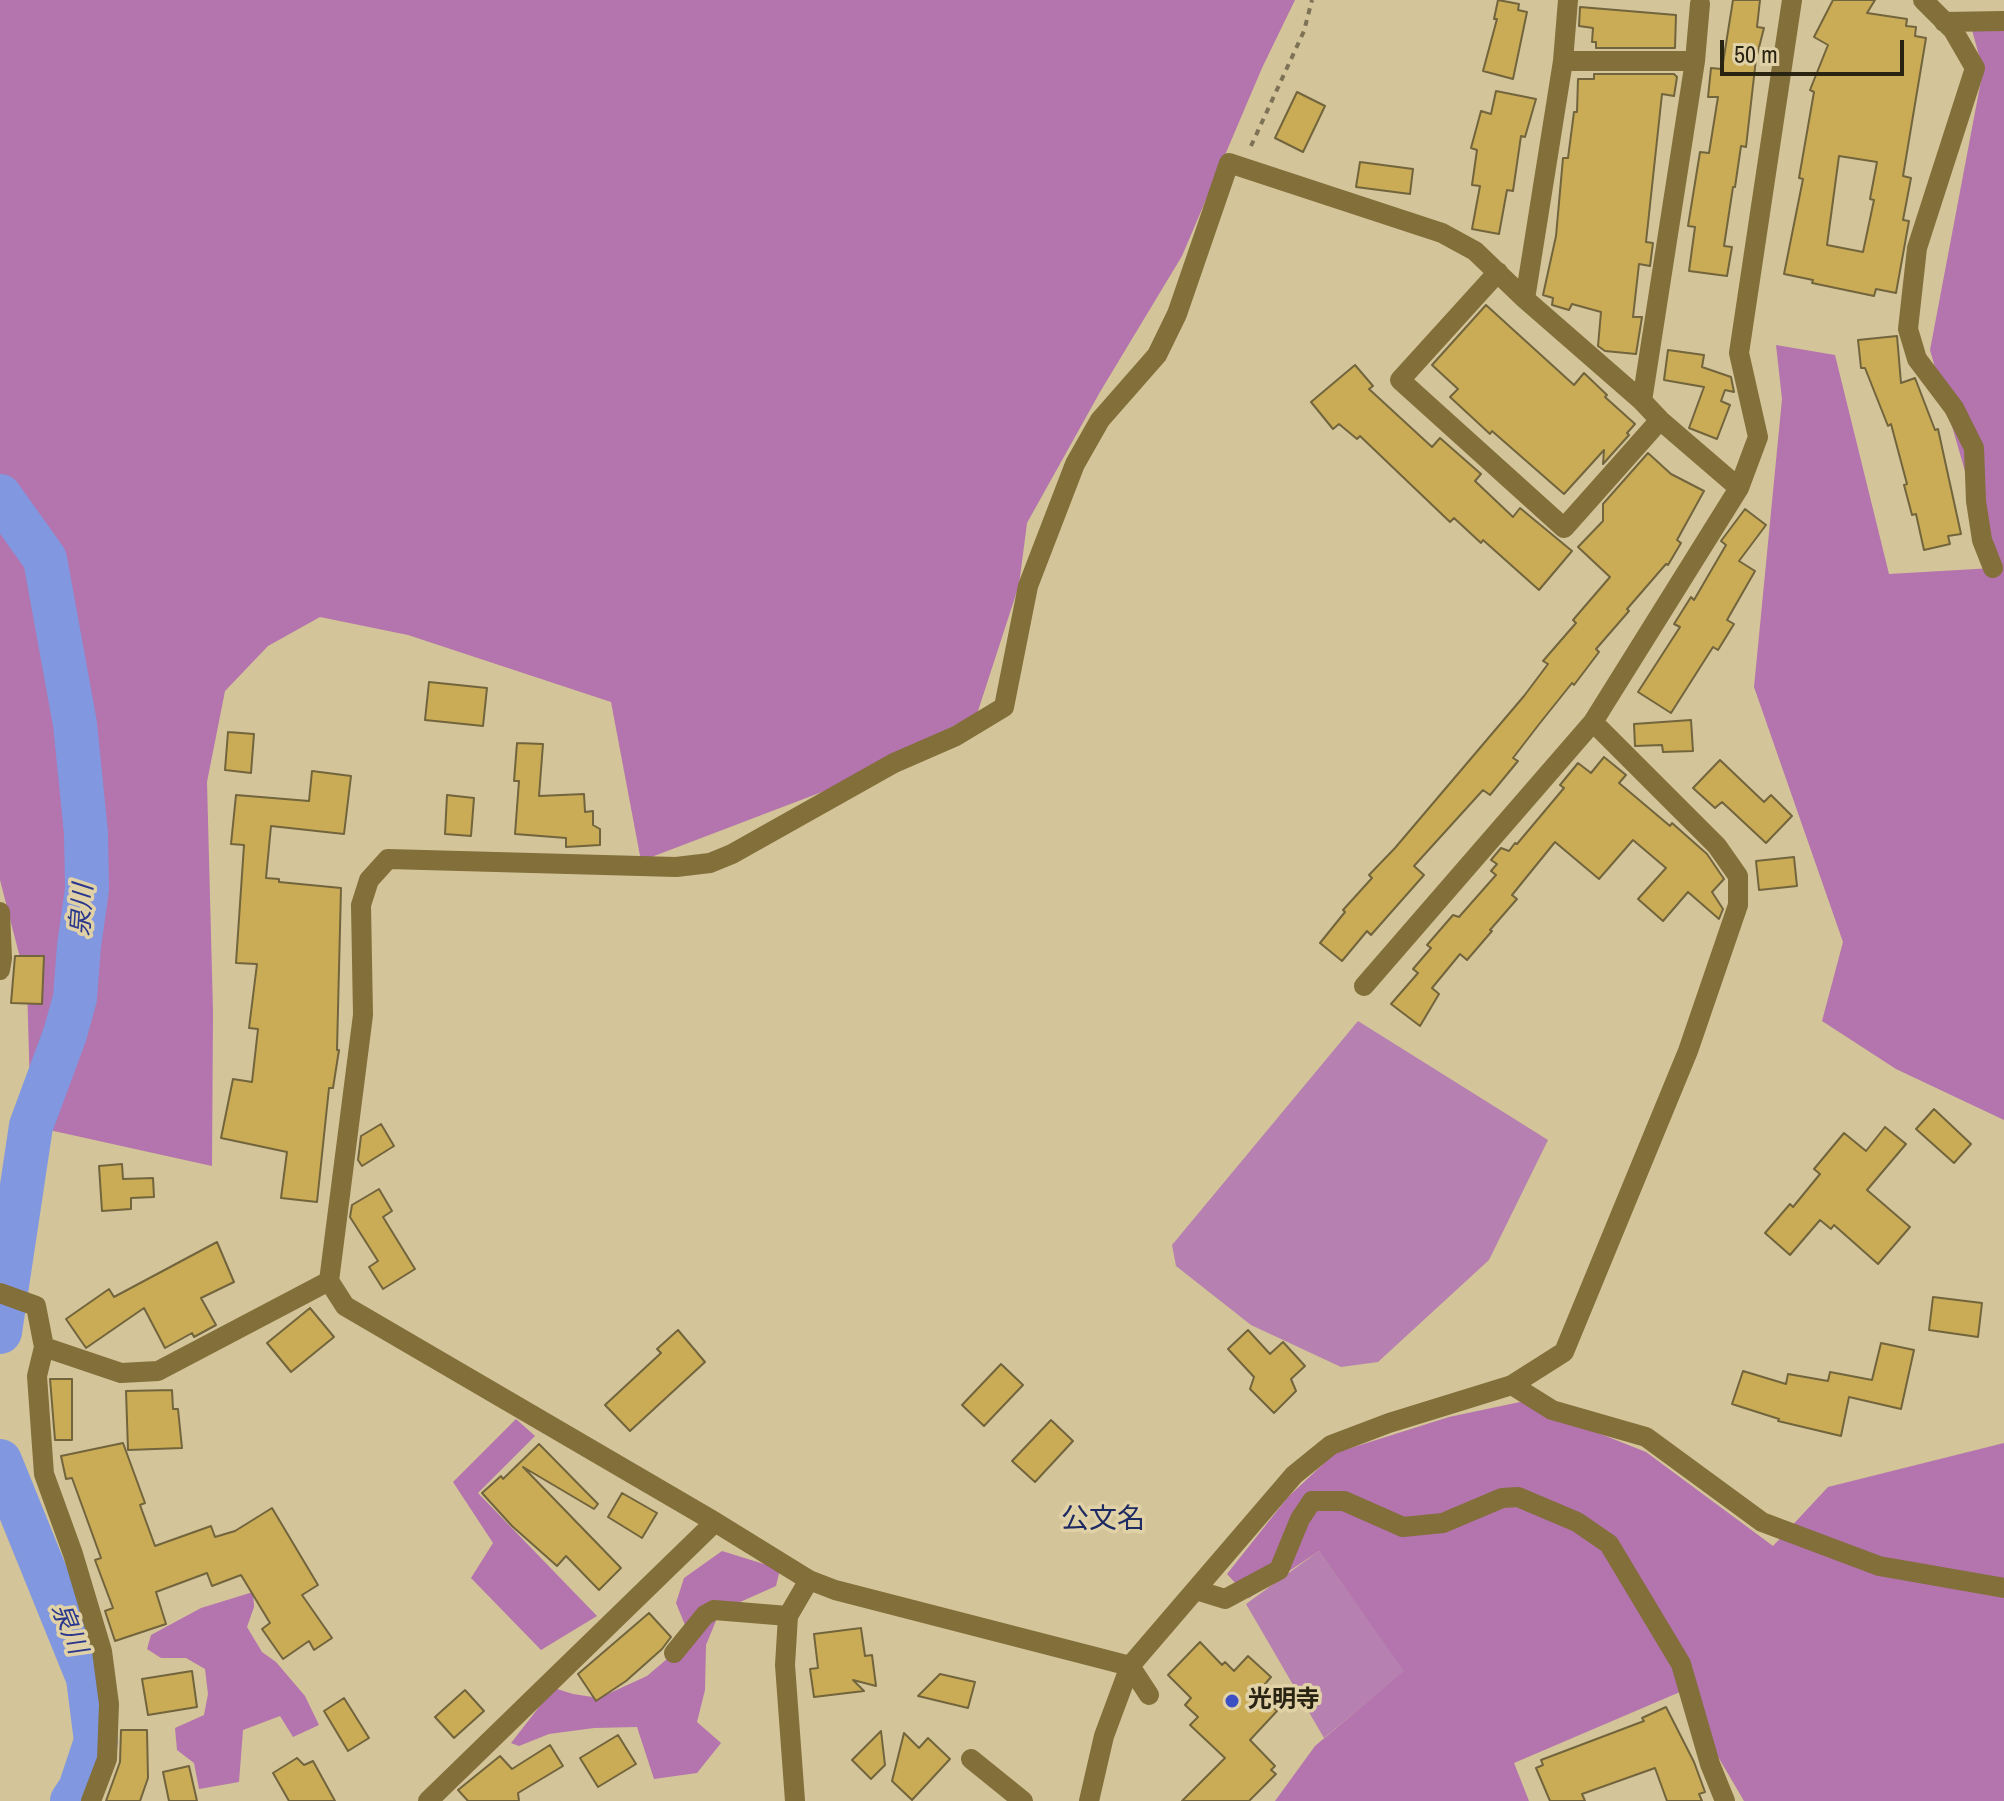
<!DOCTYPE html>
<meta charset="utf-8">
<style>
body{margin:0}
#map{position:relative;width:2004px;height:1801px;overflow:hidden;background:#d3c499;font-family:"Archivo Narrow",sans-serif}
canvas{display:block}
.scale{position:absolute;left:1720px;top:40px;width:184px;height:36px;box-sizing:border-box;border:4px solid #292312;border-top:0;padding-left:10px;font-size:24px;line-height:28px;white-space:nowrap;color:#292312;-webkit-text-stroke:6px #e0d1a6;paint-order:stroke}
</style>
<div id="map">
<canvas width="2004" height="1801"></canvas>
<div class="scale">50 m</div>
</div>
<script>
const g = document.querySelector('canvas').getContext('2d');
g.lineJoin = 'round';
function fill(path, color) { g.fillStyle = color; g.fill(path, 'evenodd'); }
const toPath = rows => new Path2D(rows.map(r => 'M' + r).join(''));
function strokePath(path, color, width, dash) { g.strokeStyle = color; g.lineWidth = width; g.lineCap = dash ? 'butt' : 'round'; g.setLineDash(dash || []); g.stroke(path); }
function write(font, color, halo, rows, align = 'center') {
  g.font = font + ' "Archivo Narrow","Noto Sans JP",sans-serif'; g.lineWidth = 7; g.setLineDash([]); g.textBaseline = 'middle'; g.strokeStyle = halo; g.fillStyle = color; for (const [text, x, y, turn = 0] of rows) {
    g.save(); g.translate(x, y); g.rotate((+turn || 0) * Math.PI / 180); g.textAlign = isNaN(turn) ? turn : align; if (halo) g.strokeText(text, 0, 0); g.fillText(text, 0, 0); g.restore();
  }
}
fill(toPath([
 [1358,1021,1548,1140,1489,1260,1378,1362,1341,1367,1251,1325,1176,1266,1172,1245],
 [1319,1551,1405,1671,1324,1738,1246,1604]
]), '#b680b0');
fill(toPath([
 [0,0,1295,0,1262,68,1182,256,1100,392,1027,523,1019,585,977,714,835,787,641,861,611,702,408,635,320,617,268,646,225,691,207,782,213,1012,212,1166,31,1126,27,985,0,880],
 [1972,30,2004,30,2004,1120,1896,1069,1822,1021,1843,942,1754,687,1782,399,1776,345,1835,355,1889,574,1993,568,1930,350,1983,70],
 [1520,1402,1646,1452,1773,1546,1828,1487,2004,1443,2004,1801,1744,1801,1680,1692,1514,1763,1529,1801,1275,1801,1315,1746,1404,1671,1319,1551,1249,1598,1227,1574,1288,1497,1335,1453,1449,1417],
 [516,1419,535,1436,478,1493,597,1616,541,1650,471,1578,493,1543,453,1482],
 [722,1551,780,1569,776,1586,720,1611,706,1645,705,1690,697,1722,721,1743,697,1773,654,1779,637,1727,594,1728,549,1734,519,1746,511,1743,554,1688,573,1694,599,1698,647,1676,674,1653,685,1625,676,1603,684,1578],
 [253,1592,254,1607,247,1627,262,1652,276,1662,305,1696,319,1725,293,1737,280,1716,243,1730,239,1782,199,1789,194,1763,177,1750,175,1728,204,1715,208,1694,205,1669,186,1658,161,1658,147,1649,151,1635,201,1608]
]), '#b474ad');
strokePath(toPath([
 [0,496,45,559,75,724,86,833,87,889,79,946,75,998,65,1034,31,1126,0,1332],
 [0,1461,88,1678,96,1741,80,1789,72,1801]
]), '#8197e0', 44);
const building = toPath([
 [1498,0,1519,4,1518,10,1527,12,1513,79,1483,71,1497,19,1494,19,1498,0],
 [1733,0,1760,0,1757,27,1764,28,1756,59,1746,147,1741,146,1735,187,1733,187,1724,246,1732,247,1727,276,1689,271,1695,227,1688,226,1700,152,1709,153,1718,97,1708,97,1711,68,1722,69,1733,0],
 [1833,0,1875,0,1867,13,1907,19,1906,26,1916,27,1915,36,1926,38,1903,176,1911,178,1903,220,1909,221,1896,293,1876,289,1874,296,1812,283,1813,280,1784,274,1803,179,1799,178,1814,92,1810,90,1828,45,1814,37,1833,0],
 [1839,156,1877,162,1870,199,1874,200,1863,252,1827,245,1839,156],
 [1580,7,1676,15,1675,48,1596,48,1596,42,1592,42,1593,28,1579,26,1580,7],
 [1594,74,1674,74,1677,77,1674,96,1662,94,1646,242,1653,243,1650,266,1639,264,1633,317,1642,317,1636,354,1605,351,1598,346,1601,312,1572,304,1569,310,1552,305,1553,298,1543,295,1556,236,1563,158,1568,158,1574,112,1577,112,1578,79,1594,79,1594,74],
 [1496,91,1536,99,1525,137,1521,136,1513,191,1507,190,1499,234,1472,229,1480,186,1472,185,1477,150,1471,148,1481,111,1491,114,1496,91],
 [1297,92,1325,106,1303,152,1275,138,1297,92],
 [1360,162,1413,169,1410,194,1356,187,1360,162],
 [1486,305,1574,385,1584,373,1607,395,1605,397,1635,424,1627,433,1629,435,1603,464,1604,450,1564,494,1492,431,1490,434,1450,397,1458,389,1432,365,1486,305],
 [1897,336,1901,383,1915,378,1935,430,1938,429,1961,534,1948,536,1950,544,1924,550,1916,514,1912,515,1904,485,1907,484,1891,424,1888,426,1865,368,1861,368,1858,340,1897,336],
 [1668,350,1704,355,1702,367,1731,377,1734,392,1725,390,1721,401,1730,405,1717,439,1689,428,1704,387,1664,380,1668,350],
 [1355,365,1373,386,1369,389,1432,447,1440,438,1481,474,1475,481,1513,517,1520,508,1572,551,1539,590,1483,540,1481,543,1454,518,1450,522,1360,436,1357,439,1339,424,1333,429,1311,402,1355,365],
 [1648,453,1671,474,1704,491,1677,540,1681,543,1668,565,1666,564,1627,609,1629,611,1596,649,1599,652,1574,685,1572,683,1540,723,1513,758,1518,761,1490,795,1483,790,1414,866,1424,875,1371,935,1367,931,1342,961,1320,943,1345,912,1343,910,1372,878,1369,875,1395,848,1524,696,1548,664,1543,661,1576,623,1573,620,1610,577,1578,547,1603,521,1603,504,1648,453],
 [1745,509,1766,525,1739,561,1755,571,1727,620,1734,624,1718,650,1713,647,1671,713,1638,692,1680,627,1674,624,1691,597,1694,600,1726,545,1721,541,1745,509],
 [429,682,487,688,483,726,425,720,429,682],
 [1691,720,1693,751,1663,752,1662,745,1635,746,1634,724,1691,720],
 [228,732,254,734,251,773,225,770,228,732],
 [517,743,543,744,539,796,584,794,585,812,593,811,593,825,600,829,600,845,566,847,566,838,515,834,519,781,514,781,517,743],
 [1604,757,1626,775,1619,783,1670,826,1672,823,1707,854,1724,879,1712,892,1723,909,1719,919,1688,892,1663,921,1638,899,1666,868,1633,840,1599,879,1555,842,1512,895,1517,899,1490,930,1492,931,1467,960,1460,954,1432,988,1439,994,1420,1026,1391,1004,1418,973,1413,969,1431,948,1427,945,1453,915,1459,917,1496,875,1491,871,1497,864,1491,860,1501,848,1509,851,1515,843,1517,844,1564,788,1560,785,1578,763,1591,773,1604,757],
 [1720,760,1764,802,1771,795,1792,816,1766,843,1722,802,1715,808,1693,788,1720,760],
 [312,771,351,776,344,834,271,826,266,878,279,879,279,882,341,888,337,1050,339,1050,333,1088,329,1088,317,1202,281,1198,287,1152,221,1138,233,1079,252,1082,258,1029,249,1028,257,964,236,963,244,845,231,844,236,795,309,801,312,771],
 [447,795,474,798,471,836,445,834,447,795],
 [1794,857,1797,886,1759,890,1756,861,1794,857],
 [15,956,44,956,42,1004,11,1003,15,956],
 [1934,1109,1971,1144,1954,1163,1916,1129,1934,1109],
 [381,1124,394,1146,362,1166,358,1160,361,1136,381,1124],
 [1885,1127,1906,1144,1867,1190,1910,1227,1878,1264,1834,1225,1831,1229,1820,1220,1790,1255,1765,1233,1790,1204,1793,1207,1820,1174,1814,1169,1844,1133,1866,1151,1885,1127],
 [122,1164,123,1179,153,1178,154,1197,131,1198,131,1209,102,1211,99,1166,122,1164],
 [379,1189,392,1211,383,1217,415,1269,383,1289,369,1267,378,1261,350,1217,352,1205,379,1189],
 [217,1242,234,1282,201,1298,216,1325,194,1337,192,1333,165,1348,144,1308,86,1348,66,1319,109,1289,114,1297,217,1242],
 [1933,1297,1982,1303,1978,1337,1929,1330,1933,1297],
 [310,1308,334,1337,291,1372,267,1343,310,1308],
 [678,1330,705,1362,630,1431,605,1405,661,1353,657,1349,678,1330],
 [1248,1330,1270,1354,1283,1342,1305,1366,1291,1379,1296,1391,1274,1413,1250,1389,1254,1377,1228,1349,1248,1330],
 [1881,1343,1914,1350,1901,1409,1849,1397,1841,1436,1778,1421,1779,1419,1732,1404,1743,1371,1786,1384,1788,1374,1828,1381,1830,1372,1872,1380,1881,1343],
 [1001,1364,1023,1385,984,1426,962,1405,1001,1364],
 [50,1379,72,1379,72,1440,55,1440,50,1379],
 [172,1390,173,1409,178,1409,182,1448,128,1450,126,1391,172,1390],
 [1051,1420,1073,1441,1035,1482,1012,1461,1051,1420],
 [123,1443,145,1503,140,1505,155,1546,211,1526,215,1537,235,1531,272,1508,318,1585,302,1595,332,1638,314,1650,309,1641,283,1659,262,1629,270,1623,241,1575,212,1586,207,1573,156,1592,166,1624,115,1641,105,1611,113,1608,95,1560,101,1558,72,1478,66,1479,61,1456,123,1443],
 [539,1444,598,1504,594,1509,523,1467,621,1568,599,1590,566,1556,557,1566,512,1526,482,1493,501,1476,503,1479,539,1444],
 [622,1493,657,1513,642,1538,608,1517,622,1493],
 [649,1613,671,1637,662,1649,626,1681,596,1701,578,1674,649,1613],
 [861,1628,865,1656,872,1655,876,1686,853,1680,864,1691,814,1697,810,1669,818,1668,814,1634,861,1628],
 [1200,1642,1222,1665,1225,1662,1234,1671,1248,1656,1271,1677,1265,1684,1279,1697,1271,1705,1277,1711,1250,1740,1275,1766,1271,1770,1276,1774,1249,1801,1182,1801,1225,1758,1190,1725,1198,1717,1185,1705,1191,1698,1168,1675,1200,1642],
 [192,1671,197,1707,148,1715,142,1679,192,1671],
 [940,1674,975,1682,968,1708,918,1696,940,1674],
 [465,1690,484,1711,454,1738,435,1717,465,1690],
 [344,1698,369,1738,348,1751,324,1711,344,1698],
 [1666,1707,1694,1762,1705,1792,1699,1794,1702,1801,1667,1801,1655,1768,1582,1794,1585,1801,1550,1801,1536,1768,1543,1765,1541,1760,1644,1721,1642,1718,1666,1707],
 [121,1730,147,1730,148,1778,140,1801,106,1801,120,1762,121,1730],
 [881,1731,885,1765,871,1779,852,1760,881,1731],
 [904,1733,919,1748,928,1738,950,1759,912,1800,892,1781,904,1733],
 [618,1735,636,1764,598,1787,580,1758,618,1735],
 [550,1745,563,1766,518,1793,519,1801,468,1801,458,1790,500,1756,512,1769,550,1745],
 [297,1758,304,1765,313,1761,335,1801,289,1801,273,1773,297,1758],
 [189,1766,197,1801,169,1801,163,1772,189,1766]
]);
fill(building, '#c9ac55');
strokePath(building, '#72643d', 2);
strokePath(toPath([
 [1251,146,1304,31,1312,0]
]), '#7d7255', 4, [6, 6]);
strokePath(toPath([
 [1923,0,1953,30,1975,68,1917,248,1908,329,1917,359,1954,408,1974,448,1976,501,1982,540,1993,568],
 [1944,22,2004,21],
 [1563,61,1568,0],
 [1695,61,1700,4],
 [1498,272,1400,380,1564,528,1660,420],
 [1525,299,1563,61,1695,61,1642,401],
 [0,912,2,958,0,970],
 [1364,986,1593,722,1739,488,1758,437,1739,353,1792,0],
 [329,1281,345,1306,715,1522,809,1580,835,1590,1130,1666,1149,1695],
 [0,1293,36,1306,44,1347,121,1373,158,1371,329,1281,363,1015,361,905,369,880,388,859,676,867,710,863,732,854,894,763,956,736,1004,707,1028,586,1075,464,1100,420,1157,355,1177,314,1229,163,1442,233,1475,251,1525,299,1642,401,1660,420,1739,488],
 [44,1347,37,1376,44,1474,73,1554,102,1651,109,1704,107,1759,91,1801],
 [1512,1385,1552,1410,1646,1437,1762,1522,1879,1566,2004,1588],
 [1196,1590,1225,1599,1279,1570,1300,1519,1312,1501,1344,1501,1403,1527,1443,1523,1502,1498,1518,1497,1577,1522,1609,1544,1681,1664,1710,1764,1725,1801],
 [674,1653,705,1615,714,1610,788,1616],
 [971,1759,1023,1801],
 [428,1801,715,1522],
 [795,1801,785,1665,788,1616,809,1580],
 [1089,1801,1104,1736,1130,1666,1294,1475,1331,1445,1389,1423,1512,1385,1564,1352,1688,1051,1738,905,1738,876,1717,846,1593,722]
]), '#826f39', 20);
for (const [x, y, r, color] of [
 [1232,1701,8,"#3d50c3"]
]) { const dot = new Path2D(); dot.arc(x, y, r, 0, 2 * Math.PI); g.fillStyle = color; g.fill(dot); strokePath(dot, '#e0d1a6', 3); }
write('bold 24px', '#292312', '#e0d1a6', [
 ["光明寺",1248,1701]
], 'left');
write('italic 26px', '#29378c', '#e0d1a6', [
 ["泉川",83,910,-86],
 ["泉川",68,1629,68]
]);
write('28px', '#1e2a62', '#e0d1a6', [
 ["公文名",1103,1520]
]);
</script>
